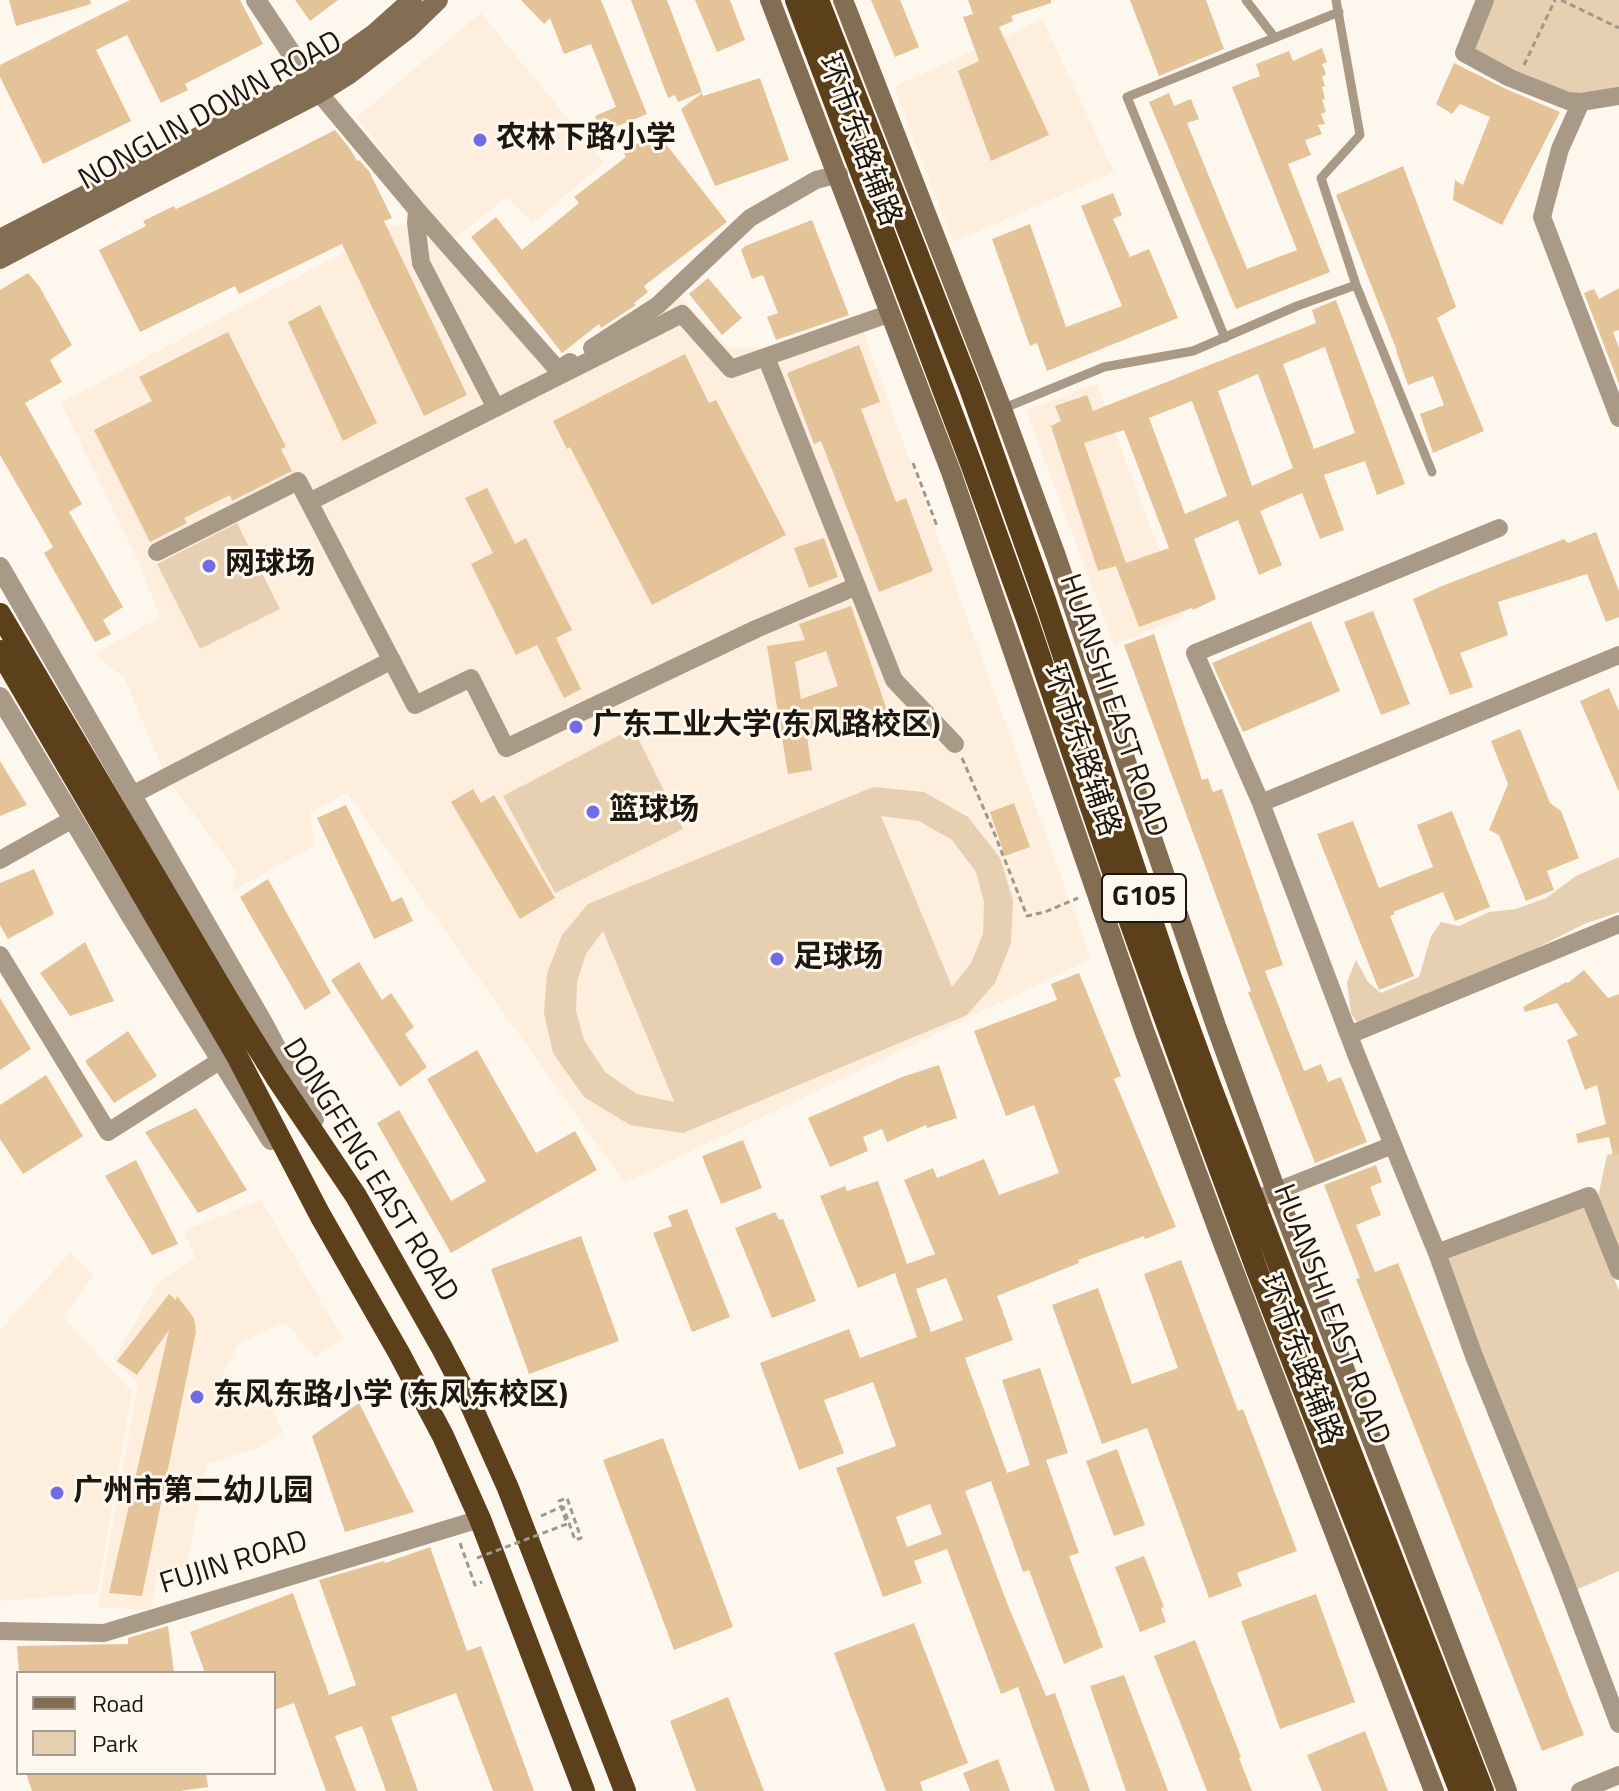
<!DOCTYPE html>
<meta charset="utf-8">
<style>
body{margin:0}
#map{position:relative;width:1619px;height:1791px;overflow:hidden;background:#fef7ee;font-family:"Titillium Web",sans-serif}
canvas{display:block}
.legend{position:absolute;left:16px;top:1671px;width:260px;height:104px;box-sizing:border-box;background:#fef7ee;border:2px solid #a49d95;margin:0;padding:10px 14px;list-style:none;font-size:24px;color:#1d170f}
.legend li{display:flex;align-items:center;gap:16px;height:40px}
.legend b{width:40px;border:2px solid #a49d95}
</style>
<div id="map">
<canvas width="1619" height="1791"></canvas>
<ul class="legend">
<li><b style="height:10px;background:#836d53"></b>Road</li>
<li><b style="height:22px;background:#e7cfb2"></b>Park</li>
</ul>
</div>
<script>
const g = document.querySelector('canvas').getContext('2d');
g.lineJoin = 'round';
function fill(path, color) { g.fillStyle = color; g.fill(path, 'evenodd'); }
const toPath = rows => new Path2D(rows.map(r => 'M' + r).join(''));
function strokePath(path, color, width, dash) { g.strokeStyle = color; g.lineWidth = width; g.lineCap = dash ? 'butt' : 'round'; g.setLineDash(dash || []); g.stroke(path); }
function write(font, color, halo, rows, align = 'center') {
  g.font = font + ' "Titillium Web","Noto Sans SC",sans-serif'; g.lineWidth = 6; g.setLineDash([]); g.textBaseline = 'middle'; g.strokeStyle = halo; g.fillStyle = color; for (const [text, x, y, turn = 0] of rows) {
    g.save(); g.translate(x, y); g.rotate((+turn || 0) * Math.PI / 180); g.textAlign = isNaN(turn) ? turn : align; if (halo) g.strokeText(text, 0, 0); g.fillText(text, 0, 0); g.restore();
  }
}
fill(toPath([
 [481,13,604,163,532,223,507,197,451,241,357,117],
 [1042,19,1114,172,953,242,894,87],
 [416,223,426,229,553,376,679,296,730,349,772,348,855,315,860,323,1091,959,625,1183,347,793,310,812,315,845,232,891,237,872,166,777,124,677,95,654,160,617,140,565,61,403,391,227],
 [1097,384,1184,617,1114,645,1026,410],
 [261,1200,343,1339,315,1357,285,1322,239,1343,223,1374,244,1387,272,1407,283,1433,257,1448,207,1464,186,1568,158,1573,151,1610,98,1607,138,1384,114,1359,157,1284,195,1257,184,1231],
 [70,1253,93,1275,63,1317,132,1392,97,1593,0,1601,0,1330]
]), '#fdeede');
fill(toPath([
 [1485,0,1619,0,1619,96,1581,102,1464,53],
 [237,523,280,609,200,649,157,564],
 [633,728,683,829,555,893,503,796],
 [873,787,924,792,968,817,1000,858,1013,900,1011,943,995,983,967,1015,683,1133,630,1125,584,1097,553,1053,544,1013,547,973,562,935,588,904],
 [881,816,919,821,952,840,976,872,984,902,983,934,971,963,952,987],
 [603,931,674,1101,674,1102,637,1094,605,1072,584,1040,576,1011,577,982,586,954],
 [1619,857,1619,912,1584,924,1483,975,1357,1022,1351,1013,1347,982,1356,960,1368,982,1381,993,1419,977,1431,936,1441,922,1459,926,1489,912,1516,909,1546,898,1576,876],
 [1619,1152,1619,1248,1598,1197,1607,1155],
 [1585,1205,1619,1291,1619,1571,1576,1590,1445,1260]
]), '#e7cfb2');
fill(toPath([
 [9,0,90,0,91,4,16,26],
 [130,0,240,0,263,44,185,84,188,90,161,103,127,35,96,50,131,121,43,164,0,77,0,65],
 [295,0,338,0,310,21],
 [521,0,601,0,647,114,601,133,595,116,616,107,591,44,564,54,550,18,544,24],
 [631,0,667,0,702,92,678,102,675,95,668,98],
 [695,0,730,0,745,40,717,52],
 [871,0,900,0,919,47,895,57],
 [968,0,1051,0,1051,3,1011,16,1013,21,999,27,1049,135,991,161,958,71,979,61,963,17,973,14],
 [1130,0,1206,0,1224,49,1159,76],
 [1322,48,1327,62,1322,64,1326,74,1322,77,1325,86,1322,87,1325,99,1322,100,1326,112,1321,114,1325,124,1318,125,1322,134,1305,140,1311,155,1288,164,1330,272,1236,309,1149,102,1169,93,1174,106,1191,99,1199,119,1187,123,1247,269,1297,250,1232,87,1260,76,1256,64,1289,51,1293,61],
 [1454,63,1506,89,1560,112,1502,225,1453,200,1455,180,1463,185,1490,117,1460,104,1452,114,1436,104],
 [760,78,789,160,715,186,681,109,702,93,703,96],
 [335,130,350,149,357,161,359,160,369,171,392,218,384,221,467,395,424,416,342,244,239,294,235,286,140,332,99,250,146,226,143,221,174,206,176,209,223,187],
 [655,130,727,222,644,286,648,292,634,303,636,305,601,328,599,324,562,353,471,237,496,217,522,250,579,203,574,197,626,157,624,154],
 [1403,166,1456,307,1437,318,1484,431,1433,453,1420,414,1444,405,1433,376,1408,385,1396,351,1397,351,1336,195],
 [1113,193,1122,215,1113,219,1130,257,1149,249,1178,318,1047,371,1037,343,1030,346,992,239,1030,224,1066,327,1122,306,1081,206],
 [812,220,849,315,776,340,767,317,778,313,763,275,752,279,741,250,745,246],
 [28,273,39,286,72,345,50,360,62,382,25,403,82,504,69,512,123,607,103,620,111,634,95,642,44,553,53,547,0,455,0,290],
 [708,278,742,318,722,335,689,294],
 [1619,288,1619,330,1613,332,1619,348,1619,384,1584,293,1594,289,1599,299],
 [1336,300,1405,484,1377,495,1365,461,1324,475,1344,530,1320,539,1302,493,1260,511,1282,565,1259,575,1238,520,1194,539,1216,599,1193,610,1192,608,1139,627,1116,566,1120,565,1098,571,1051,426,1061,421,1055,406,1087,395,1093,411,1316,323,1312,310],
 [1325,347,1355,433,1314,449,1283,364],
 [1258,374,1293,468,1252,486,1218,391],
 [1192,401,1227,496,1185,514,1149,418],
 [1124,430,1169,548,1126,563,1084,443],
 [320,305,377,423,343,441,288,322],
 [228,332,286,447,281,449,292,471,232,501,230,495,184,518,187,523,150,542,94,430,152,401,139,377],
 [859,345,880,402,861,409,896,502,906,498,933,571,879,592,821,441,814,444,787,373],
 [685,354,709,403,716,400,786,535,652,605,570,447,567,449,553,421],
 [487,488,515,544,526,538,572,630,556,638,581,689,564,698,537,645,516,655,471,564,493,553,465,498],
 [1596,532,1619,591,1619,617,1606,622,1587,574,1498,602,1508,635,1460,653,1473,687,1450,695,1413,599,1442,586,1564,539,1568,543],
 [824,538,838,577,809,588,794,548],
 [851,606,887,710,840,727,837,720,806,730,812,770,788,774,767,646,805,640,799,624],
 [826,651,838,686,801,699,795,662],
 [1373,611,1410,704,1381,715,1344,622],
 [1311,621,1340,691,1243,732,1212,663],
 [1154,634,1202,780,1208,778,1213,792,1222,789,1283,965,1265,971,1304,1071,1321,1064,1328,1082,1341,1077,1367,1142,1315,1163,1248,992,1251,991,1124,645],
 [1609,688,1619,711,1619,792,1580,701],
 [1520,729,1550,803,1561,811,1579,858,1547,871,1554,890,1526,901,1499,835,1489,830,1508,784,1491,741],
 [0,761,27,805,0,816],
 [473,789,481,803,494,795,555,898,520,919,451,802],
 [1014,803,1030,847,1005,856,990,812],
 [346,805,392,902,402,897,413,921,374,939,317,818],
 [1452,811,1490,907,1455,921,1443,892,1393,912,1395,914,1390,916,1414,976,1379,990,1317,834,1353,821,1379,888,1433,867,1417,825],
 [34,869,54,914,8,939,0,925,0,883],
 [268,879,331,993,305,1010,240,897],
 [85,942,114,1001,70,1016,40,973],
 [359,962,382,1000,391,993,414,1027,405,1034,427,1067,400,1087,331,980],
 [1584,970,1608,998,1619,994,1619,1154,1613,1155,1609,1137,1578,1143,1576,1134,1606,1124,1597,1085,1585,1090,1567,1040,1578,1035,1557,1003,1525,1012,1523,1007,1566,982,1568,983],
 [1079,973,1121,1076,1114,1079,1176,1227,1145,1239,1144,1236,1078,1260,1079,1263,997,1296,1013,1340,965,1358,1007,1473,1030,1465,1002,1380,1040,1368,1068,1453,1046,1460,1079,1553,1069,1556,1103,1647,1064,1664,1029,1570,1023,1572,991,1481,965,1491,1007,1603,1046,1696,1055,1693,1090,1791,1055,1791,1018,1687,1001,1694,947,1549,914,1561,922,1583,883,1597,836,1468,896,1446,873,1382,824,1400,844,1453,799,1470,760,1363,849,1329,860,1358,917,1337,895,1273,858,1288,820,1196,845,1186,847,1191,878,1181,907,1264,935,1254,904,1180,933,1168,937,1178,984,1159,999,1195,1059,1173,1034,1105,1006,1116,974,1031,1057,1000,1051,984],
 [946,1278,963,1320,931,1332,916,1289],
 [930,1504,942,1534,907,1547,896,1517],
 [0,998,31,1049,0,1070],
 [128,1031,157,1076,114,1103,85,1061],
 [477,1050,536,1153,575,1131,597,1170,451,1253,377,1123,399,1110,451,1201,486,1181,427,1079],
 [939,1065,957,1118,927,1128,926,1125,887,1142,882,1129,863,1137,868,1151,830,1167,808,1118,902,1077],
 [46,1075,83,1136,23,1174,0,1139,0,1105],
 [196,1108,247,1190,198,1213,145,1132],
 [743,1140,762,1188,721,1204,702,1156],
 [136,1160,178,1244,152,1255,105,1176],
 [1376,1165,1382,1182,1370,1187,1381,1215,1356,1225,1375,1272,1398,1263,1584,1735,1542,1751,1356,1279,1360,1278,1324,1185],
 [687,1209,730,1317,692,1332,653,1233,672,1226,668,1216],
 [775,1212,779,1220,783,1219,816,1301,772,1318,735,1228],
 [581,1236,619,1341,529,1374,491,1269],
 [1181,1260,1238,1411,1243,1409,1297,1551,1237,1573,1242,1586,1209,1598,1147,1428,1102,1444,1052,1305,1098,1288,1132,1384,1178,1368,1144,1274],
 [169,1294,176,1300,177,1296,194,1318,196,1332,142,1596,109,1593,169,1330,137,1375,117,1361],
 [359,1403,414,1512,345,1532,312,1436],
 [663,1438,733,1627,674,1650,603,1460],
 [1117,1449,1145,1525,1114,1536,1086,1461],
 [430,1547,467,1651,481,1646,534,1791,493,1791,456,1693,391,1717,418,1791,386,1791,362,1726,335,1736,356,1791,326,1791,294,1703,274,1710,274,1673,205,1673,190,1632,293,1593,329,1695,356,1685,319,1580,384,1561,385,1563],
 [1144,1556,1164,1607,1161,1608,1166,1622,1140,1632,1115,1567],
 [1316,1594,1355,1702,1280,1729,1241,1621],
 [914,1623,968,1763,920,1782,923,1791,886,1791,834,1653],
 [168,1626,174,1673,19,1673,17,1646,128,1644,128,1638],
 [1195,1640,1241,1757,1239,1758,1252,1791,1207,1791,1154,1656],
 [1124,1675,1168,1791,1126,1791,1090,1686],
 [728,1697,764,1791,696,1791,670,1721],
 [1365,1731,1388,1791,1322,1791,1307,1755],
 [998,1759,1010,1791,970,1791,963,1773],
 [26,1773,206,1773,208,1787,180,1791,32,1791]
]), '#e5c398');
strokePath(toPath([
 [1561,0,1619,28],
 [1524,65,1555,0],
 [913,463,937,526],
 [962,758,995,835,1027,916,1045,912,1078,898],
 [541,1516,563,1506],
 [460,1543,475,1585,482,1582]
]), '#9e988f', 3, [6, 4]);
strokePath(toPath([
 [1246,0,1275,38],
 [1336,0,1360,135,1321,178,1356,285,1432,472],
 [1225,338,1127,97,1339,12],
 [1002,409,1104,367,1193,351,1297,306,1356,285]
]), '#a99a88', 9);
strokePath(toPath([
 [1485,0,1464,53,1510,78,1568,101,1581,102,1619,96],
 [310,82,417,210,558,370,570,362],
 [1581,102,1560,149,1542,217,1619,418],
 [417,210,416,223,421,263,496,408],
 [592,348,658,305,750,218,816,180,839,174],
 [766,357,894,680,955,744],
 [309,502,415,705,471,678,506,748,756,629,857,586],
 [1499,528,1195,653,1261,803,1356,1054,1437,1253,1589,1196,1619,1271],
 [157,552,298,481,309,502,682,314,731,369,891,313],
 [132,795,392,660],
 [1261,803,1619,655],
 [0,860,73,819],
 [0,955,108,1132,221,1060],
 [1349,1035,1619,924],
 [1254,1200,1393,1145],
 [1437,1253,1474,1356,1561,1571,1619,1724],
 [0,1631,104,1633,480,1519],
 [1580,1791,1619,1775]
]), '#a99a88', 18);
strokePath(toPath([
 [256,0,309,80],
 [0,567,263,1023,314,1119],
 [0,697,131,916,271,1140]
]), '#a99a88', 20);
strokePath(toPath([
 [770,0,951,472,1144,1030,1223,1243,1434,1791],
 [843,0,1002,409,1056,556,1216,1026,1276,1191,1507,1791],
 [0,239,309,80,374,34,412,0],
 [0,259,133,189,319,93,348,75,408,29,438,0]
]), '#836d53', 20);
strokePath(toPath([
 [796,0,972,466,1028,622,1129,919,1202,1121,1257,1270,1460,1791],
 [818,0,970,388,1046,603,1171,978,1210,1085,1341,1427,1483,1791],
 [0,614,230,1003,276,1077,356,1196,442,1348,466,1394,508,1488,625,1791],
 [0,651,237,1056,320,1215,399,1353,443,1436,480,1519,584,1791]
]), '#5c401b', 22);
strokePath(toPath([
 [477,1558,567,1524,559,1501,567,1498,581,1538,575,1540,563,1506]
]), '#9e988f', 3, [6, 4]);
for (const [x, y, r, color] of [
 [480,140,8,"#726be6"],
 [209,566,8,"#726be6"],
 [576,727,8,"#726be6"],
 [593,812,8,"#726be6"],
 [777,959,8,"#726be6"],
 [197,1397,8,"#726be6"],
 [57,1493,8,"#726be6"]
]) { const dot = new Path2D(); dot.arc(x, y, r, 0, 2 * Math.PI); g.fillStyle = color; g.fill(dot); strokePath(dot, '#fef7ee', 3); }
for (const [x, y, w] of [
 [1144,898,84]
]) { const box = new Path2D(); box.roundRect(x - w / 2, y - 24, w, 48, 6); g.fillStyle = '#fef7ee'; g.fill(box); strokePath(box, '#1d170f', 2); }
write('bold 28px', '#1d170f', null, [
 ["G105",1144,898]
]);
write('30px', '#1d170f', '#fef7ee', [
 ["NONGLIN DOWN ROAD",211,112,-29],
 ["环市东路辅路",858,141,69],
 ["HUANSHI EAST ROAD",1112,706,71],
 ["环市东路辅路",1080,751,71],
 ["DONGFENG EAST ROAD",369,1171,58],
 ["HUANSHI EAST ROAD",1330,1315,69],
 ["环市东路辅路",1299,1360,69],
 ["FUJIN ROAD",234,1564,-17]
]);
write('bold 30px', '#1d170f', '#fef7ee', [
 ["农林下路小学",496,140],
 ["网球场",225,566],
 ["广东工业大学(东风路校区)",592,727],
 ["篮球场",609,812],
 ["足球场",793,959],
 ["东风东路小学 (东风东校区)",213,1397],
 ["广州市第二幼儿园",73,1493]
], 'left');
</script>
